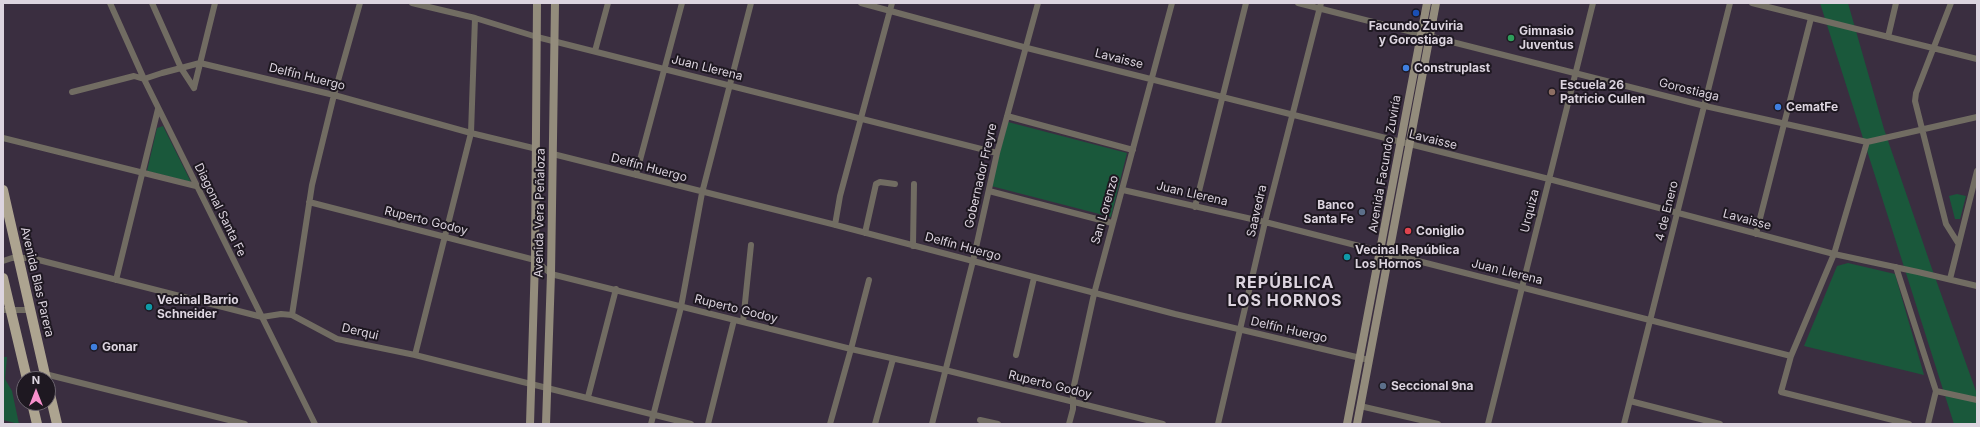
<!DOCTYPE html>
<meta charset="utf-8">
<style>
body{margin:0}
#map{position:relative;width:1980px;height:427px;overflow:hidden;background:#3a2e40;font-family:Inter,sans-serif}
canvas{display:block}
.frame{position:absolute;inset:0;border:4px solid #dcd4df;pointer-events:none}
.north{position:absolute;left:16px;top:371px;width:40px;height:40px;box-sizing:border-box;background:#1e1821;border:1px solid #6a636d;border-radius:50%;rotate:0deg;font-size:11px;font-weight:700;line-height:16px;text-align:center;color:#dcd4df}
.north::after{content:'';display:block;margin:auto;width:14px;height:18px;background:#f890cd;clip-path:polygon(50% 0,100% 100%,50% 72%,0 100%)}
</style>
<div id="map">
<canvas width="1980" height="427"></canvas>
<div class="frame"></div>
<div class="north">N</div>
</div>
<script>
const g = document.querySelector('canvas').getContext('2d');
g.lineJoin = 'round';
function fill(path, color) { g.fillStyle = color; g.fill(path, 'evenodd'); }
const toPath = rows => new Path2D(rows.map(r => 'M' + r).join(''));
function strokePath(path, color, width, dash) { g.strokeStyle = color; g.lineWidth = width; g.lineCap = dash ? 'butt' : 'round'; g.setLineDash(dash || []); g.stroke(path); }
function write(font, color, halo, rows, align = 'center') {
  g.font = font + ' Inter,sans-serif'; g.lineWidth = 4; g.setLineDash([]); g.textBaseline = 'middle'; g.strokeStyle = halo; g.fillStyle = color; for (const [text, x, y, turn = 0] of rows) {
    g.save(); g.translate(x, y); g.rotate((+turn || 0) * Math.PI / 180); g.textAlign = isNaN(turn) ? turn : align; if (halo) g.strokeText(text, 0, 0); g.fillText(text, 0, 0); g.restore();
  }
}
fill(toPath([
 [1820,3,1848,3,1884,129,1931,266,1977,394,1977,424,1954,424],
 [1008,122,1127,153,1111,217,991,186],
 [163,126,191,182,147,171,157,128],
 [1957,194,1966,196,1960,219,1955,219,1949,196],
 [1848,263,1895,274,1924,375,1804,346,1837,266],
 [3,354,4,357,7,357,5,379,12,391,19,424,3,420]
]), '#1a583b');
strokePath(toPath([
 [110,3,144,79,315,424],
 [152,3,181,68,194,88],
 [412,3,475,18,537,37,997,153],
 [861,3,1027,48,1549,179,1834,254,1918,272,1977,286],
 [1298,3,1705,106,1867,142,1977,117],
 [1752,3,1977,59],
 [1951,3,1916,93,1915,101,1946,224,1958,243],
 [1888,37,1896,3],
 [595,51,608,3],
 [194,88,215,3],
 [72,92,134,76,144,79,162,73,200,63,334,95,471,133,537,149],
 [1007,116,1133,150],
 [3,138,196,186],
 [1867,142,1834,254,1791,356,1781,392,1909,424],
 [553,154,832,224,1175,314,1369,360],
 [636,175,682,3],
 [1123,190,1265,222,1791,356],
 [989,191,1112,223],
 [309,202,535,260,551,274,851,349,945,370,1163,424],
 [1195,207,1246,3],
 [835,225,840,196,892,3],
 [865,233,876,184,880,182,895,184],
 [1756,234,1811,18],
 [913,246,914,184],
 [3,261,12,258,31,258,262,317,281,314,292,315,337,339,415,355,691,424],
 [1896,267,1936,391,1928,424],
 [1950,279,1977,171],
 [116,280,158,109],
 [3,310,30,310],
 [292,315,312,185,334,95,360,3],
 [743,322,751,245],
 [415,355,471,133,475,18],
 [1016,355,1034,278],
 [45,374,245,424],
 [1936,391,1977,400],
 [588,397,616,289],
 [1630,401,1720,424],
 [1360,406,1438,424],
 [980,420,998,424],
 [651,424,681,307,702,193,751,3],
 [708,424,734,320],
 [830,424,851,349,869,280],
 [875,424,893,359],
 [932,424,973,261,997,153,1038,3],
 [1069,424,1073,409,1073,390,1094,294,1172,3],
 [1218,424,1265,222,1321,3],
 [1488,424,1593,3],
 [1624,424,1730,3]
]), '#716c62', 6);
strokePath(toPath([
 [530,424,535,260,537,3],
 [546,424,551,274,555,3],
 [1347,424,1427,3],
 [1357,424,1436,3]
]), '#938c7c', 8);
strokePath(toPath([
 [3,190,46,379],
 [3,278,27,379],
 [48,386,57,424],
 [32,403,37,424]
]), '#ada490', 10);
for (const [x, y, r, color] of [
 [1416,13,4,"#1a4fb4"],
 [1511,38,4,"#2e9e5b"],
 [1406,68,4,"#3f7fe0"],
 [1552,92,4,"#8d6e63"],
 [1778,107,4,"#3f7fe0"],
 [1362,212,4,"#5c6f8a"],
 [1408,231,4,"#e0444e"],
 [1347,257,4,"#0f9aa8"],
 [149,307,4,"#0f9aa8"],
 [94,347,4,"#3f7fe0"],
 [1383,386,4,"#5c6f8a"]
]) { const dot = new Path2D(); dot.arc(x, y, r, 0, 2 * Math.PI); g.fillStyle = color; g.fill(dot); strokePath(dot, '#1e1821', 1.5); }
write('bold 12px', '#dcd4df', '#1e1821', [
 ["Facundo Zuviria",1416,26,"center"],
 ["y Gorostiaga",1416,40,"center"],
 ["Gimnasio",1519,31],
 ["Juventus",1519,45],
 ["Construplast",1414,68],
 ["Escuela 26",1560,85],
 ["Patricio Cullen",1560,99],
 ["CematFe",1786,107],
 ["Banco",1354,205,"right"],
 ["Santa Fe",1354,219,"right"],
 ["Coniglio",1416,231],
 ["Vecinal República",1355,250],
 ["Los Hornos",1355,264],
 ["Vecinal Barrio",157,300],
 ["Schneider",157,314],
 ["Gonar",102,347],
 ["Seccional 9na",1391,386]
], 'left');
write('12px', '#dcd4df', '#1e1821', [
 ["Lavaisse",1119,59,14],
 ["Juan Llerena",707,68,14],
 ["Delfín Huergo",307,77,14],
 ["Gorostiaga",1689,90,14],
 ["Lavaisse",1433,140,14],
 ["Avenida Facundo Zuviría",1385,164,-80],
 ["Delfín Huergo",649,168,15],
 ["Gobernador Freyre",981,176,-77],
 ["Juan Llerena",1192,194,13],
 ["Diagonal Santa Fe",220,210,64],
 ["San Lorenzo",1105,210,-74],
 ["Saavedra",1257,211,-77],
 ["Urquiza",1530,211,-76],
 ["4 de Enero",1667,211,-76],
 ["Avenida Vera Peñaloza",540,213,-89],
 ["Lavaisse",1747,220,15],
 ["Ruperto Godoy",426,221,14],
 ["Delfín Huergo",963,247,15],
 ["Juan Llerena",1507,272,14],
 ["Avenida Blas Parera",37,282,77],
 ["Ruperto Godoy",736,309,14],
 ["Delfín Huergo",1289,330,13],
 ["Derqui",360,332,13],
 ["Ruperto Godoy",1050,385,14]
]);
g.letterSpacing = '1px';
write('bold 16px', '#dcd4df', '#1e1821', [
 ["REPÚBLICA",1285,283],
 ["LOS HORNOS",1285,301]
]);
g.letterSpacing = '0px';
</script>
